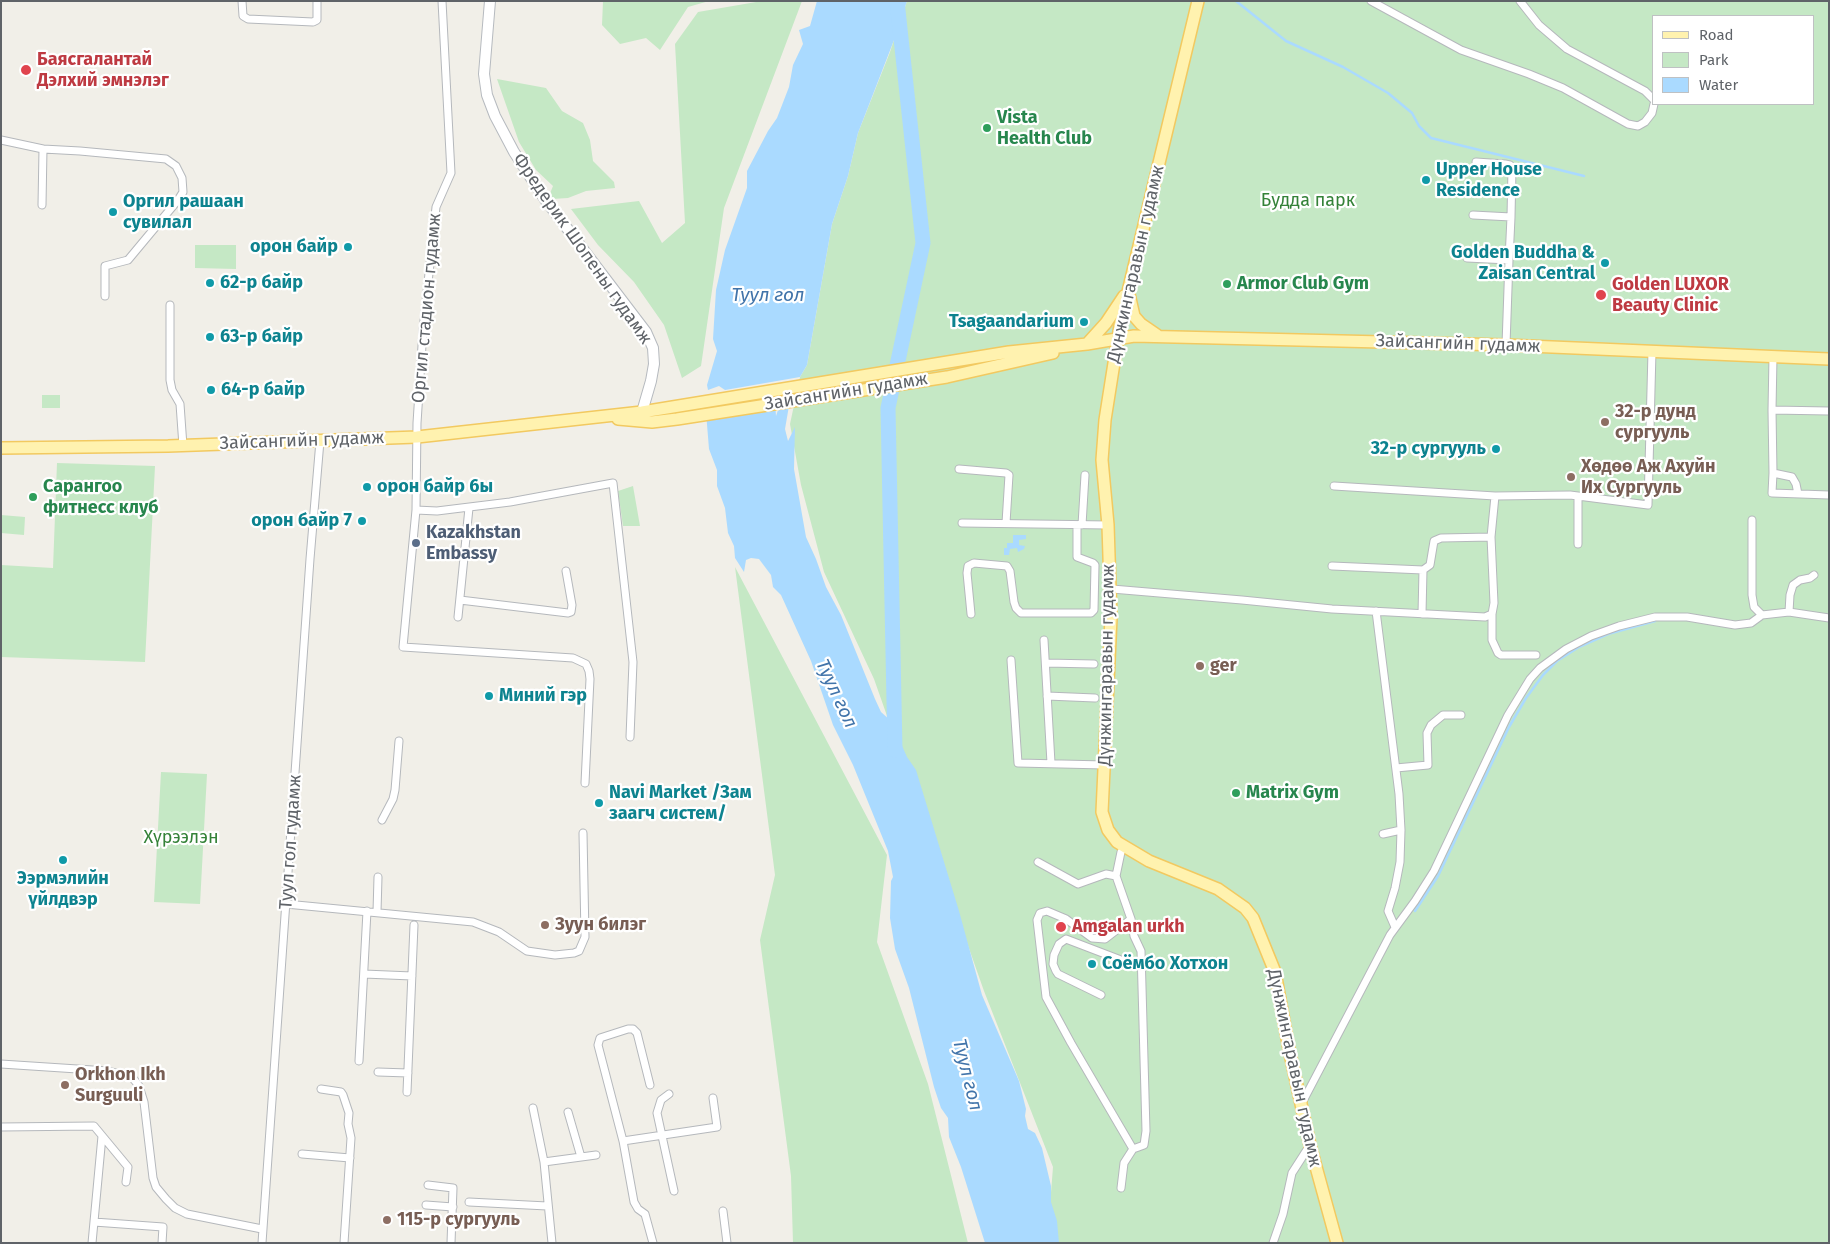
<!DOCTYPE html>
<meta charset="utf-8">
<style>
body{margin:0}
#map{position:relative;width:1830px;height:1244px;overflow:hidden;background:#f1efe8;font-family:"Fira Sans",sans-serif}
canvas{display:block}
.frame{position:absolute;inset:0;border:2px solid #5f6368;pointer-events:none}
.legend{position:absolute;left:1652px;top:15px;width:162px;height:90px;box-sizing:border-box;background:#fff;border:1px solid #bfc1c3;margin:0;padding:6px 9px;list-style:none;font-size:15px;color:#5f6368}
.legend li{display:flex;align-items:center;gap:10px;height:25px}
.legend b{width:25px;border:1px solid #bfc1c3}
</style>
<div id="map">
<canvas width="1830" height="1244"></canvas>
<div class="frame"></div>
<ul class="legend">
<li><b style="height:6px;background:#fff2af"></b>Road</li>
<li><b style="height:14px;background:#c5e8c5"></b>Park</li>
<li><b style="height:14px;background:#aadaff"></b>Water</li>
</ul>
</div>
<script>
const g = document.querySelector('canvas').getContext('2d');
g.lineJoin = 'round';
function fill(path, color) { g.fillStyle = color; g.fill(path, 'evenodd'); }
const toPath = rows => new Path2D(rows.map(r => 'M' + r).join(''));
function strokePath(path, color, width, dash) { g.strokeStyle = color; g.lineWidth = width; g.lineCap = dash ? 'butt' : 'round'; g.setLineDash(dash || []); g.stroke(path); }
function write(font, color, halo, rows, align = 'center') {
  g.font = font + ' "Fira Sans",sans-serif'; g.lineWidth = 4.5; g.setLineDash([]); g.textBaseline = 'middle'; g.strokeStyle = halo; g.fillStyle = color; for (const [text, x, y, turn = 0] of rows) {
    g.save(); g.translate(x, y); g.rotate((+turn || 0) * Math.PI / 180); g.textAlign = isNaN(turn) ? turn : align; if (halo) g.strokeText(text, 0, 0); g.fillText(text, 0, 0); g.restore();
  }
}
fill(toPath([
 [603,1,709,1,688,7,660,50,646,38,620,44,602,25],
 [762,1,802,1,724,208,701,366,682,378,664,325,634,282,598,245,571,209,639,201,662,243,685,223,675,44,698,12],
 [907,1,1829,1,1829,1243,1047,1243,1053,1167,984,991,874,679,824,572,801,485,790,424,800,377,807,365,832,224,848,176,858,133,890,52],
 [1654,16,1814,16,1814,104,1654,104],
 [497,79,546,88,562,111,583,123,590,140,593,161,614,182,615,188,586,191,568,198,552,199,549,196,553,186,536,170,519,142],
 [195,245,236,245,236,269,195,268],
 [42,395,60,395,60,408,42,408],
 [57,463,155,466,145,662,1,657,1,565,53,568],
 [633,486,640,526,623,526,618,491],
 [1,515,25,517,24,535,1,533],
 [735,567,887,855,877,942,928,1084,968,1243,793,1243,791,1176,760,940,775,875],
 [161,772,207,774,200,904,154,902]
]), '#c5e8c5');
fill(toPath([
 [817,1,907,1,896,35,858,133,848,176,832,224,807,365,800,377,725,390,719,386,708,390,707,385,717,351,713,339,716,290,725,250,747,188,747,171,768,131,777,118,789,87,793,65,803,44,799,30,810,26],
 [790,400,785,429,788,441,795,427,794,469,806,537,816,559,826,587,841,615,875,699,881,712,891,721,907,757,916,770,959,911,982,995,1019,1081,1026,1109,1025,1116,1028,1129,1035,1133,1042,1148,1051,1186,1051,1202,1057,1221,1059,1243,985,1243,961,1167,949,1137,948,1118,941,1108,934,1087,909,988,895,949,890,918,891,881,893,877,888,851,853,765,833,725,811,661,781,595,773,587,771,575,759,559,751,558,746,560,744,572,735,558,734,546,728,533,725,508,717,486,717,470,709,449,706,412,775,402,776,416,781,401],
 [1013,535,1026,535,1026,539,1019,540,1019,545,1025,546,1024,549,1018,552,1017,548,1010,549,1009,555,1004,555,1004,548,1007,548,1007,543,1013,543]
]), '#aadaff');
strokePath(toPath([
 [1236,1,1286,41,1343,67,1388,93,1412,113,1419,126,1431,138,1584,176],
 [1415,911,1438,876,1509,727,1526,698,1543,675,1557,661,1579,647,1608,634,1655,621]
]), '#aadaff', 2.5);
strokePath(toPath([
 [895,750,888,408,923,243,897,1]
]), '#aadaff', 15);
const street = toPath([
 [242,1,243,16,248,19,313,22,317,20,317,1],
 [442,1,451,173,436,207,423,330,417,423,416,510,403,647,573,658,586,664,589,671,590,679,585,783],
 [1371,1,1461,50,1529,74,1563,88,1628,124,1638,126,1645,122,1652,113,1654,104],
 [1520,1,1539,25,1567,49,1645,91,1654,100],
 [1,140,43,149,42,205],
 [43,149,80,151,166,159,176,166,182,178,183,192,178,200,128,260,105,266,105,296],
 [1476,162,1505,164,1510,165,1512,168,1511,217],
 [1473,215,1511,217,1509,260],
 [1467,258,1509,260,1506,345],
 [170,305,170,380,172,390,180,404,183,446],
 [1773,357,1772,410,1829,411],
 [1772,410,1773,473,1792,477,1796,484,1798,494],
 [959,469,1006,473,1009,475,1006,523],
 [1773,473,1772,493,1829,495],
 [1495,496,1570,495,1648,505,1652,351],
 [416,510,437,511,510,502,613,483,633,662,630,737],
 [1752,520,1752,595,1754,607,1762,615],
 [962,523,1108,525],
 [1082,525,1085,475],
 [1578,544,1578,496],
 [1332,566,1423,570],
 [1112,589,1242,600,1332,609,1485,617,1492,614,1494,603,1491,537,1495,496,1334,486],
 [460,600,568,613,571,612,572,605,566,571],
 [1376,611,1399,794,1401,830,1400,862,1395,888,1388,911,1395,927],
 [1789,612,1790,595,1793,585,1800,580,1810,578,1814,575],
 [971,614,967,573,968,566,974,563,1007,566,1010,571,1014,602,1016,608,1021,613,1091,613,1094,610,1095,565,1093,563,1077,557,1077,525],
 [1422,614,1423,570,1430,565,1434,541,1441,538,1491,537],
 [1492,614,1492,640,1498,653,1501,655,1536,655],
 [458,617,469,508],
 [1044,640,1051,763],
 [1011,660,1018,763,1105,765],
 [1046,663,1094,664],
 [1047,696,1095,698],
 [1396,768,1428,765,1427,733,1431,725,1443,715,1461,715],
 [382,820,393,799,395,790,399,741],
 [1383,834,1401,830],
 [1038,862,1078,884,1106,874,1116,876],
 [286,904,473,922,499,932,527,951,555,955,574,953,579,951,585,937,583,833],
 [377,912,378,877],
 [1131,919,1105,939,1092,938,1066,919,1047,911,1040,913,1037,920,1046,997,1071,1043,1133,1149],
 [364,974,412,976],
 [1101,995,1058,974,1056,971,1053,964,1054,955,1059,944,1066,939,1134,965],
 [359,1061,367,911],
 [1,1064,108,1071,132,1077,139,1086,144,1102,153,1178,156,1187,166,1199,175,1208,187,1214,262,1229],
 [378,1072,408,1073],
 [650,1085,637,1033,633,1029,628,1029,600,1038,598,1045,623,1141,634,1202,638,1209,645,1214,653,1243],
 [321,1089,341,1092,343,1095,349,1113,348,1124,351,1138,344,1243],
 [407,1092,414,925],
 [669,1094,661,1100,657,1113,674,1191],
 [1302,1103,1390,935,1415,901,1434,871,1508,715,1530,679,1540,668,1566,649,1591,636,1619,626,1655,617,1687,617,1735,625,1751,623,1762,615,1789,612,1829,618],
 [533,1108,544,1162],
 [568,1112,581,1157],
 [1,1127,94,1126,128,1167,126,1182],
 [623,1141,717,1127,713,1098],
 [302,1154,350,1158],
 [428,1185,453,1188,451,1243],
 [1121,1188,1124,1163,1133,1149,1144,1145,1146,1131,1141,951,1134,936,1131,919,1116,876,1121,852,1124,847],
 [469,1202,547,1206],
 [426,1205,453,1207],
 [723,1211,727,1243],
 [94,1222,163,1227,162,1243],
 [92,1243,102,1136],
 [262,1243,310,559,320,441],
 [552,1243,544,1162,596,1155],
 [1273,1243,1283,1214,1292,1173,1310,1145]
]);
const secondary = toPath([
 [490,1,484,74,487,95,495,116,514,152,544,198,646,332,653,348,654,364,651,381,642,412]
]);
const primary = toPath([
 [1198,1,1120,325,1105,420,1102,460,1108,525,1111,618,1102,812,1108,830,1117,842,1149,861,1218,889,1245,908,1253,918,1275,972,1289,1049,1310,1145,1337,1243],
 [1129,294,1134,316,1141,324,1157,335],
 [1087,344,1106,323,1124,296],
 [618,419,652,422,677,419,947,377,1053,353],
 [1,448,168,446,417,437,642,412,1009,352,1087,344,1134,336,1506,345,1829,359]
]);
strokePath(street, '#b5b8bc', 9);
strokePath(secondary, '#b6babf', 12);
strokePath(primary, '#f2c960', 14);
strokePath(street, '#fff', 7);
strokePath(secondary, '#fff', 10);
strokePath(primary, '#fff2af', 11);
for (const [x, y, r, color] of [
 [26,70,6,"#e0444e"],
 [987,128,5,"#2e9e5b"],
 [1426,180,5,"#0f9aa8"],
 [113,212,5,"#0f9aa8"],
 [348,247,5,"#0f9aa8"],
 [1605,263,5,"#0f9aa8"],
 [210,283,5,"#0f9aa8"],
 [1227,284,5,"#2e9e5b"],
 [1601,295,6,"#e0444e"],
 [1084,322,5,"#0f9aa8"],
 [210,337,5,"#0f9aa8"],
 [211,390,5,"#0f9aa8"],
 [1605,422,5,"#8d6e63"],
 [1496,449,5,"#0f9aa8"],
 [1571,477,5,"#8d6e63"],
 [367,487,5,"#0f9aa8"],
 [33,497,5,"#2e9e5b"],
 [362,521,5,"#0f9aa8"],
 [416,543,5,"#5c6f8a"],
 [1200,666,5,"#8d6e63"],
 [489,696,5,"#0f9aa8"],
 [1236,793,5,"#2e9e5b"],
 [599,803,5,"#0f9aa8"],
 [63,860,5,"#0f9aa8"],
 [545,925,5,"#8d6e63"],
 [1061,927,6,"#e0444e"],
 [1092,964,5,"#0f9aa8"],
 [65,1085,5,"#8d6e63"],
 [387,1220,5,"#8d6e63"]
]) { const dot = new Path2D(); dot.arc(x, y, r, 0, 2 * Math.PI); g.fillStyle = color; g.fill(dot); strokePath(dot, '#fff', 2); }
write('bold 18px', '#be3a42', '#fff', [
 ["Баясгалантай",37,60],
 ["Дэлхий эмнэлэг",37,81],
 ["Golden LUXOR",1612,285],
 ["Beauty Clinic",1612,306],
 ["Amgalan urkh",1072,927]
], 'left');
write('bold 18px', '#27864d', '#fff', [
 ["Vista",997,118],
 ["Health Club",997,139],
 ["Armor Club Gym",1237,284],
 ["Сарангоо",43,487],
 ["фитнесс клуб",43,508],
 ["Matrix Gym",1246,793]
], 'left');
write('bold 18px', '#0d838f', '#fff', [
 ["Upper House",1436,170],
 ["Residence",1436,191],
 ["Оргил рашаан",123,202],
 ["сувилал",123,223],
 ["орон байр",338,247,"right"],
 ["Golden Buddha &",1595,253,"right"],
 ["Zaisan Central",1595,274,"right"],
 ["62-р байр",220,283],
 ["Tsagaandarium",1074,322,"right"],
 ["63-р байр",220,337],
 ["64-р байр",221,390],
 ["32-р сургууль",1486,449,"right"],
 ["орон байр 6ы",377,487],
 ["орон байр 7",352,521,"right"],
 ["Миний гэр",499,696],
 ["Navi Market /Зам",609,793],
 ["заагч систем/",609,814],
 ["Ээрмэлийн",63,879,"center"],
 ["үйлдвэр",63,900,"center"],
 ["Соёмбо Хотхон",1102,964]
], 'left');
write('18px', '#348238', '#fff', [
 ["Будда парк",1308,201],
 ["Хүрээлэн",181,838]
]);
write('18px', '#5f6368', '#fff', [
 ["Фредерик Шопены гудамж",582,249,55],
 ["Дүнжингаравын гудамж",1136,264,-77],
 ["Оргил стадион гудамж",427,308,-85],
 ["Зайсангийн гудамж",1458,344,2],
 ["Зайсангийн гудамж",846,392,-9],
 ["Зайсангийн гудамж",302,441,-2],
 ["Дүнжингаравын гудамж",1107,665,-89],
 ["Туул гол гудамж",291,842,-86],
 ["Дүнжингаравын гудамж",1294,1068,78]
]);
write('bold 18px', '#785e54', '#fff', [
 ["32-р дунд",1615,412],
 ["сургууль",1615,433],
 ["Хөдөө Аж Ахуйн",1581,467],
 ["Их Сургууль",1581,488],
 ["ger",1210,666],
 ["Зуун билэг",555,925],
 ["Orkhon Ikh",75,1075],
 ["Surguuli",75,1096],
 ["115-р сургууль",397,1220]
], 'left');
write('bold 18px', '#4e5e75', '#fff', [
 ["Kazakhstan",426,533],
 ["Embassy",426,554]
], 'left');
write('italic 19px', '#4174aa', '#fff', [
 ["Туул гол",768,296],
 ["Туул гол",836,694,65],
 ["Туул гол",967,1075,76]
]);
</script>
